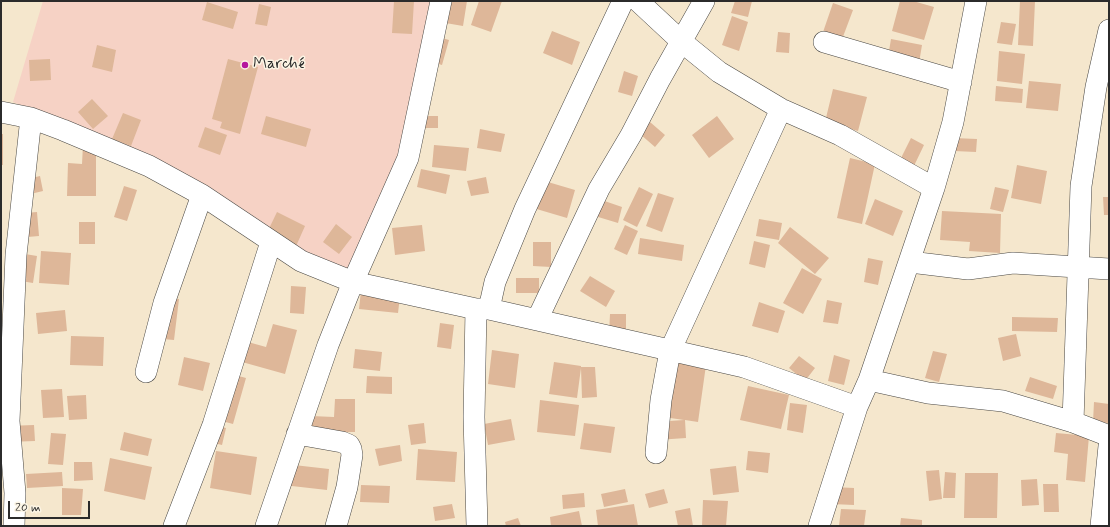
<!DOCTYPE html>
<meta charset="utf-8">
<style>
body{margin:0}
#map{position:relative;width:1110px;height:527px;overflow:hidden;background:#f5e7cd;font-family:Mynerve,sans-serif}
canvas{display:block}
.frame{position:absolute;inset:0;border:2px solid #2b2b2b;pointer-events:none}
.scale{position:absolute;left:8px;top:501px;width:82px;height:18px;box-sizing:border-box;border:2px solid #2b2b2b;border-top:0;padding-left:5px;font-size:12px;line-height:14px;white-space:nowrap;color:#2b2b2b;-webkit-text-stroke:3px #fcf5e5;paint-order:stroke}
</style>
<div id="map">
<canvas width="1110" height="527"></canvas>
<div class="frame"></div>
<div class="scale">20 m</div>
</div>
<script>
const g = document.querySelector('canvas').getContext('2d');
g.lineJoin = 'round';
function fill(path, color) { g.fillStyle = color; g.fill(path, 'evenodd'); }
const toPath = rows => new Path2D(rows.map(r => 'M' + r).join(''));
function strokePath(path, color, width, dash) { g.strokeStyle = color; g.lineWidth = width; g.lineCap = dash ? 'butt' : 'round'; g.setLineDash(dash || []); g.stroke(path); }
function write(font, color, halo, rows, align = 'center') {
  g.font = font + ' Mynerve,sans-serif'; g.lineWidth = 3; g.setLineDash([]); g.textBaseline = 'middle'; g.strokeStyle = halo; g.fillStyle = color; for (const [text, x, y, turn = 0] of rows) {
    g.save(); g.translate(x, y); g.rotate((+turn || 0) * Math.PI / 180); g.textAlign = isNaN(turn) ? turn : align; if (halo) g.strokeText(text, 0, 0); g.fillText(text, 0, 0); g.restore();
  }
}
fill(toPath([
 [43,1,439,1,409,151,351,272,295,252,155,163,13,102]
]), '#f6d2c5');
fill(toPath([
 [394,1,414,1,412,34,392,33],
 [437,1,467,1,463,26,434,21],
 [479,1,502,1,491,32,471,25],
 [735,1,752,1,748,17,731,13],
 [900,1,913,1,934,7,924,40,892,31],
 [1020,1,1035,1,1033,46,1018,45],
 [207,2,238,12,233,29,202,20],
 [833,3,853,10,841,42,822,35],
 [259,4,271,7,267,26,255,24],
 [732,16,748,22,739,51,722,45],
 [1001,22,1016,24,1012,45,997,43],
 [552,31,580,42,572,65,543,53],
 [778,32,790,33,789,53,776,52],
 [428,34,449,40,442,65,421,59],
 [891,39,922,45,919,63,888,57],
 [97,45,116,50,112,72,92,67],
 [999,51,1025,54,1022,84,997,81],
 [50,59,51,80,30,81,29,60],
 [228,59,258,67,240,134,220,128,222,122,212,119],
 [624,71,638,76,632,96,618,92],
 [1029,81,1061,84,1058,111,1026,108],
 [996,86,1023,89,1022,103,995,101],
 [833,89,867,97,858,131,825,122],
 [92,99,108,116,93,129,78,112],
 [123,113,141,120,131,146,112,139],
 [266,116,311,129,306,147,261,134],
 [416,116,438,116,438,128,416,128],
 [717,116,734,139,709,158,692,135],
 [650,122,665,135,655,147,640,134],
 [205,127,227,135,220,155,198,147],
 [480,129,505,134,501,152,477,148],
 [1,134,3,134,3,165,1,165],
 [911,138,924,145,912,170,899,162],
 [954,138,977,139,976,152,954,151],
 [83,145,96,145,96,196,67,196,68,163,82,164],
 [434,145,469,148,466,171,432,167],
 [850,158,875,164,862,224,837,218],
 [1017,165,1047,171,1041,204,1011,198],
 [421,169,450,175,446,194,417,187],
 [40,176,43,191,22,196,19,181],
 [486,177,489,193,471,196,467,181],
 [531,177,575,190,567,218,523,205],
 [124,186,137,190,127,221,114,217],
 [639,187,653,194,637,227,623,220],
 [995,187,1009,190,1003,212,990,209],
 [658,193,674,198,662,232,646,226],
 [590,196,622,207,618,223,585,213],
 [1103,197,1109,197,1109,215,1104,215],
 [875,199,903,211,893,236,865,224],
 [942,211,1001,214,1000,253,969,251,970,242,940,240],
 [37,212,39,236,16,238,14,214],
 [277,212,305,226,293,253,264,239],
 [759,219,782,223,779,240,756,236],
 [79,222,95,222,95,244,79,244],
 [336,224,352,237,339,254,323,242],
 [422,225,425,251,395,255,392,228],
 [625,225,638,231,627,255,614,249],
 [790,227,829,258,815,274,778,243],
 [640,238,684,245,682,261,638,254],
 [754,241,770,245,765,268,749,264],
 [533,242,551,242,551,267,533,266],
 [41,251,71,253,69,285,39,283],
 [13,252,37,256,33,283,9,279],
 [868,258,883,261,878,285,864,282],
 [802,268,822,279,803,314,783,303],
 [590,276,615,291,606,307,580,291],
 [516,278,539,278,539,293,516,293],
 [291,286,306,287,304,314,290,313],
 [361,291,400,296,398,313,359,309],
 [156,297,179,299,174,340,151,338],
 [827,300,842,303,838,324,823,322],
 [759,302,785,311,778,333,752,326],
 [65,310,67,331,38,334,36,313],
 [610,314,626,314,626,334,609,334],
 [1012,317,1058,318,1057,332,1012,331],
 [440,323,454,325,451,349,437,347],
 [273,324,297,330,285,374,242,362,248,342,266,347],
 [1016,334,1021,356,1003,361,998,338],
 [71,336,104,337,103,366,70,365],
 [355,349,382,352,380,371,353,368],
 [492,350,519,354,515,388,488,384],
 [933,351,947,354,939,382,925,378],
 [834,355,850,360,844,385,828,381],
 [799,356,815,368,805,381,789,368],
 [184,357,210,363,203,391,178,385],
 [658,358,706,365,698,422,685,420,686,438,657,440,655,422,684,420,650,415],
 [554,362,581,366,581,367,595,367,597,397,582,398,581,368,577,398,549,394],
 [224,372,246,378,233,424,211,418],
 [367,376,392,377,392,394,366,393],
 [1030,377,1057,386,1053,399,1025,391],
 [748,386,789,395,781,429,740,420],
 [62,389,64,417,43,418,41,390],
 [86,395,87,419,69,420,67,396],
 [335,399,355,399,355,432,311,432,311,416,334,417],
 [540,400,579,405,575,436,537,432],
 [1094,402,1109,404,1109,423,1093,422],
 [790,403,807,405,803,433,787,430],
 [511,419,515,440,488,445,484,424],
 [205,423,226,428,222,445,201,440],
 [424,423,426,443,411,445,408,425],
 [584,423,615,427,611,453,580,449],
 [34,425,35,441,8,442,7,426],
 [124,432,152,439,148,456,120,450],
 [51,433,66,434,63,465,48,464],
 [1056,433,1089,436,1085,482,1066,480,1068,454,1054,452],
 [400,445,402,461,379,466,375,449],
 [418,449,457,452,455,482,416,480],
 [216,451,257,457,251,495,210,488],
 [748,451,770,453,768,473,746,470],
 [110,458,152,467,145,500,104,491],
 [74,462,92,462,93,480,74,481],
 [285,464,329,469,327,490,283,485],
 [736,466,739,492,713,495,710,469],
 [939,470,942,499,929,501,926,471],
 [62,472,63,486,27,488,26,474],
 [945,472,956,473,955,498,943,498],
 [965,473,998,473,997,518,964,518],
 [1037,479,1039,505,1022,506,1021,480],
 [1043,484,1058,484,1059,512,1044,512],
 [361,485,390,486,389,503,360,502],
 [833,487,854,488,854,505,832,504],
 [62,488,83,489,81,515,62,515],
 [625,489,628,502,604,507,601,494],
 [664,489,668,503,649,508,645,494],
 [584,493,585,507,563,509,562,495],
 [703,500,728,501,726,526,702,526],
 [452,504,455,518,435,521,433,507],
 [634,504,638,526,598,526,596,510],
 [690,508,693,526,678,526,675,511],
 [841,509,866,510,864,526,839,526],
 [579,511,582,526,551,526,550,517],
 [518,518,521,526,506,526,505,522],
 [901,518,922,520,922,526,900,526]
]), '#deb799');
const street = toPath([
 [638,1,682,42,719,72,781,109,840,135,934,188],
 [824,42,961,82],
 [1,112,31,118,63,130,149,166,202,195,301,261,353,282,476,309,489,309,744,367,857,407],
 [910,262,968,269,1013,263,1109,269],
 [476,309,474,417,477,526],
 [489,309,495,282,525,209,623,1],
 [537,320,599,189,631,135,660,79,704,1],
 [146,372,164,303,202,195],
 [869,380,928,393,1003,401,1073,422,1109,436],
 [1073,422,1081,186,1096,87,1109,30],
 [297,434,342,442,349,445,351,449,352,455,347,487,336,526],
 [656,453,661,400,670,351,781,109],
 [14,526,15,493,9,421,16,255,31,118],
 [174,526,213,425,271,242],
 [266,526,328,345,353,282,408,158,441,1],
 [819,526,857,407,869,380,934,188,953,122,976,1],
 [1101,526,1109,446]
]);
strokePath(street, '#494743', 22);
strokePath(street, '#fff', 21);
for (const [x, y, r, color] of [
 [245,65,4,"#b5179e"]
]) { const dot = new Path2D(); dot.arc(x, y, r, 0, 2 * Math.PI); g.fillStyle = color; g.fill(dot); strokePath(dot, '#fcf5e5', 1.5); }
write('16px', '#2b2b2b', '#fcf5e5', [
 ["Marché",253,65]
], 'left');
</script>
